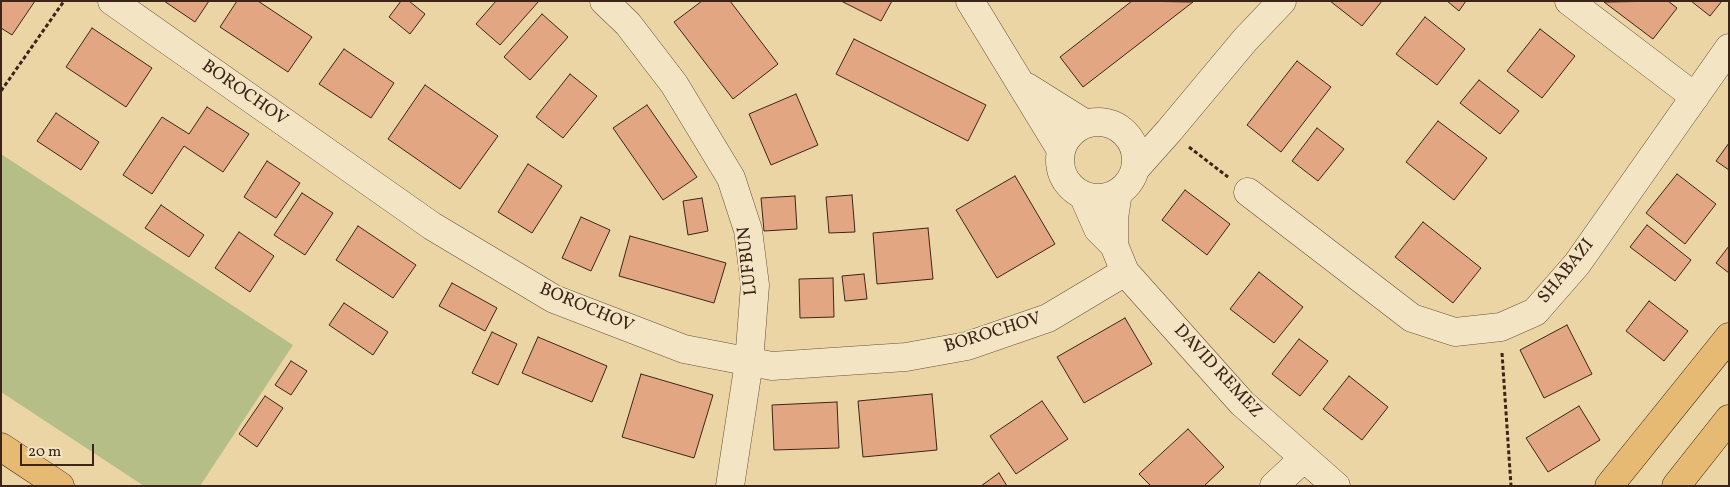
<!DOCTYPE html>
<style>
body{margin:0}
#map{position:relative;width:1730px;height:487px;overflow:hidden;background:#ecd5a5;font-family:Vollkorn,serif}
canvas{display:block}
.frame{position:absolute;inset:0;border:2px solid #3c2518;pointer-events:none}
.scale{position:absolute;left:20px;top:444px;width:74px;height:22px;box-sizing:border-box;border:2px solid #3c2518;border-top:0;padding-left:6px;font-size:15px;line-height:18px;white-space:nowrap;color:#3c2518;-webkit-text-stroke:4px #f3e4c4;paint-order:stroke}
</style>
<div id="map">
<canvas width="1730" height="487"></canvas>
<div class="frame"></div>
<div class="scale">20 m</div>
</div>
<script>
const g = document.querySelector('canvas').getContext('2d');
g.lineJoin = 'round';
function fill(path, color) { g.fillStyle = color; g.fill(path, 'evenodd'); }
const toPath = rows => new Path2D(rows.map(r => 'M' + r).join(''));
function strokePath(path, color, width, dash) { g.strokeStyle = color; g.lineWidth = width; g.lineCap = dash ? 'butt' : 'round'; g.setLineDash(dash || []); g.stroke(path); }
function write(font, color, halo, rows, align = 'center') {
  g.font = font + ' Vollkorn,serif'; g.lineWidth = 4; g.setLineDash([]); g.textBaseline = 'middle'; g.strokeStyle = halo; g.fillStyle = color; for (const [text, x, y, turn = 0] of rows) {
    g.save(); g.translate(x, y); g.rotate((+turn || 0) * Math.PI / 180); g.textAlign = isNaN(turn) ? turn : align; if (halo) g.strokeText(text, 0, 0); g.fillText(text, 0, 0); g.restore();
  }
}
fill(toPath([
 [1,154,293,345,200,486,144,486,1,392]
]), '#b6be88');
const building = toPath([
 [1,1,35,1,12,35,1,28,1,1],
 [164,1,209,1,195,22,164,1],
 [237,1,258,1,312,37,288,72,220,27,237,1],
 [401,1,409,1,425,14,410,34,389,17,401,1],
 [496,1,539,1,500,45,476,24,496,1],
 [702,1,730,1,778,64,733,99,674,22,702,1],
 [841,1,892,1,881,21,841,1],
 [1132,1,1193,2,1083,87,1060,57,1132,1],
 [1330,1,1382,1,1362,26,1330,1],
 [1447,1,1466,1,1459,11,1447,1],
 [1668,1,1677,8,1653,39,1604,2,1668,1],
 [1691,1,1722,1,1710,16,1691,1],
 [542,14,568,37,530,80,504,57,542,14],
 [1425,17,1465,49,1437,85,1396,54,1425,17],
 [92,28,152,68,126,107,66,67,92,28],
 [1540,29,1575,56,1542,98,1507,71,1540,29],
 [854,39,986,105,968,141,836,74,854,39],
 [344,49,394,83,371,118,319,84,344,49],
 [1297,61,1331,87,1281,152,1247,125,1297,61],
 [570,74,597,96,563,138,536,117,570,74],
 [1479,80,1519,111,1500,134,1460,103,1479,80],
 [425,85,498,136,460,189,388,139,425,85],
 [796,94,818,145,771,165,749,114,796,94],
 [647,105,697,177,663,200,613,128,647,105],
 [207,107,249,134,223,172,184,146,152,194,123,175,162,117,189,134,207,107],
 [56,113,99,142,81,170,37,141,56,113],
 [1438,121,1487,158,1454,200,1406,162,1438,121],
 [1317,128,1344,149,1318,181,1292,161,1317,128],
 [1729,143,1729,170,1716,161,1729,143],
 [267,161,300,183,276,218,244,197,267,161],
 [528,164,562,186,532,233,498,212,528,164],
 [1677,174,1716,204,1685,244,1646,213,1677,174],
 [1015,176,1055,244,997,278,956,210,1015,176],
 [1185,190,1230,224,1207,255,1162,220,1185,190],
 [302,193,333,213,305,255,274,235,302,193],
 [852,195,855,232,829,233,826,197,852,195],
 [795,196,797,229,764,231,761,198,795,196],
 [702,198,708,231,688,235,683,201,702,198],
 [161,205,204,235,189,257,145,228,161,205],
 [581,217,610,230,591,271,562,258,581,217],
 [1423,222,1481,268,1453,303,1395,257,1423,222],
 [1647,225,1691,260,1675,281,1630,247,1647,225],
 [358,226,416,265,393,298,336,260,358,226],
 [928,228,933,279,877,284,873,233,928,228],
 [239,232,274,256,250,292,215,268,239,232],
 [630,236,726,263,714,303,619,276,630,236],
 [1729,246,1729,273,1716,263,1729,246],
 [1259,272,1303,307,1274,343,1230,309,1259,272],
 [864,274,867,299,845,301,842,276,864,274],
 [833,278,834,317,800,318,799,279,833,278],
 [452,283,497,308,485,331,439,306,452,283],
 [1649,301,1688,331,1664,361,1626,331,1649,301],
 [344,303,388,332,373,355,329,325,344,303],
 [1125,318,1152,364,1084,403,1057,357,1125,318],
 [1567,325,1592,374,1544,398,1520,350,1567,325],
 [492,332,517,344,498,385,472,373,492,332],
 [538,337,607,366,592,402,522,373,538,337],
 [1299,339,1328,361,1300,396,1272,374,1299,339],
 [291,361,307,371,291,395,275,385,291,361],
 [641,374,713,395,694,458,622,437,641,374],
 [1349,376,1388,407,1362,440,1323,409,1349,376],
 [932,394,937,450,863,457,858,401,932,394],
 [265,396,283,408,257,447,239,434,265,396],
 [1042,401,1068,439,1016,474,990,436,1042,401],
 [837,402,839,448,774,450,772,405,837,402],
 [1579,406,1600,440,1548,472,1526,438,1579,406],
 [1188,429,1224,467,1204,486,1151,486,1139,474,1188,429],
 [999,473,1007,486,981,486,999,473]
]);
fill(building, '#e2a683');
strokePath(building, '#3c2518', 1);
const minor = toPath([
 [112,1,432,226,554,299,684,349,772,366,906,357,967,346,1048,318,1125,272],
 [604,1,628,24,674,84,731,178,748,230,755,285,749,362,730,486],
 [970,1,1061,150],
 [1569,1,1695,97],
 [1027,87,1086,124],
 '1060 160a38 38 0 1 1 76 0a38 38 0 1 1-76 0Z',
 [1136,168,1169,131,1245,40,1282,1],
 [1118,192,1114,218,1114,245,1125,272,1242,403,1336,486],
 [1248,192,1412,318,1455,332,1501,327,1535,312,1577,264,1729,48],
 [1083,195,1098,229,1114,245],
 [1274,486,1304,458]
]);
const major = toPath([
 [1,447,60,486],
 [1609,486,1729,337],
 [1676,486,1729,419]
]);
strokePath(minor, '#68513b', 29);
strokePath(major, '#3c2518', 29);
strokePath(toPath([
 [1,91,64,1],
 [1189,147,1228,177],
 [1502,353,1511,486]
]), '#3c2518', 3, [4, 2.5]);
strokePath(minor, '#f3e4c4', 28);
strokePath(major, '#e6ba72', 28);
write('18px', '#3c2518', '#f3e4c4', [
 ["BOROCHOV",244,94,35],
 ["LUFBUN",749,261,-96],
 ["SHABAZI",1567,272,-51],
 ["BOROCHOV",586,309,23],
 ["BOROCHOV",993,334,-17],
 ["DAVID REMEZ",1217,372,47]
]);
</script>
